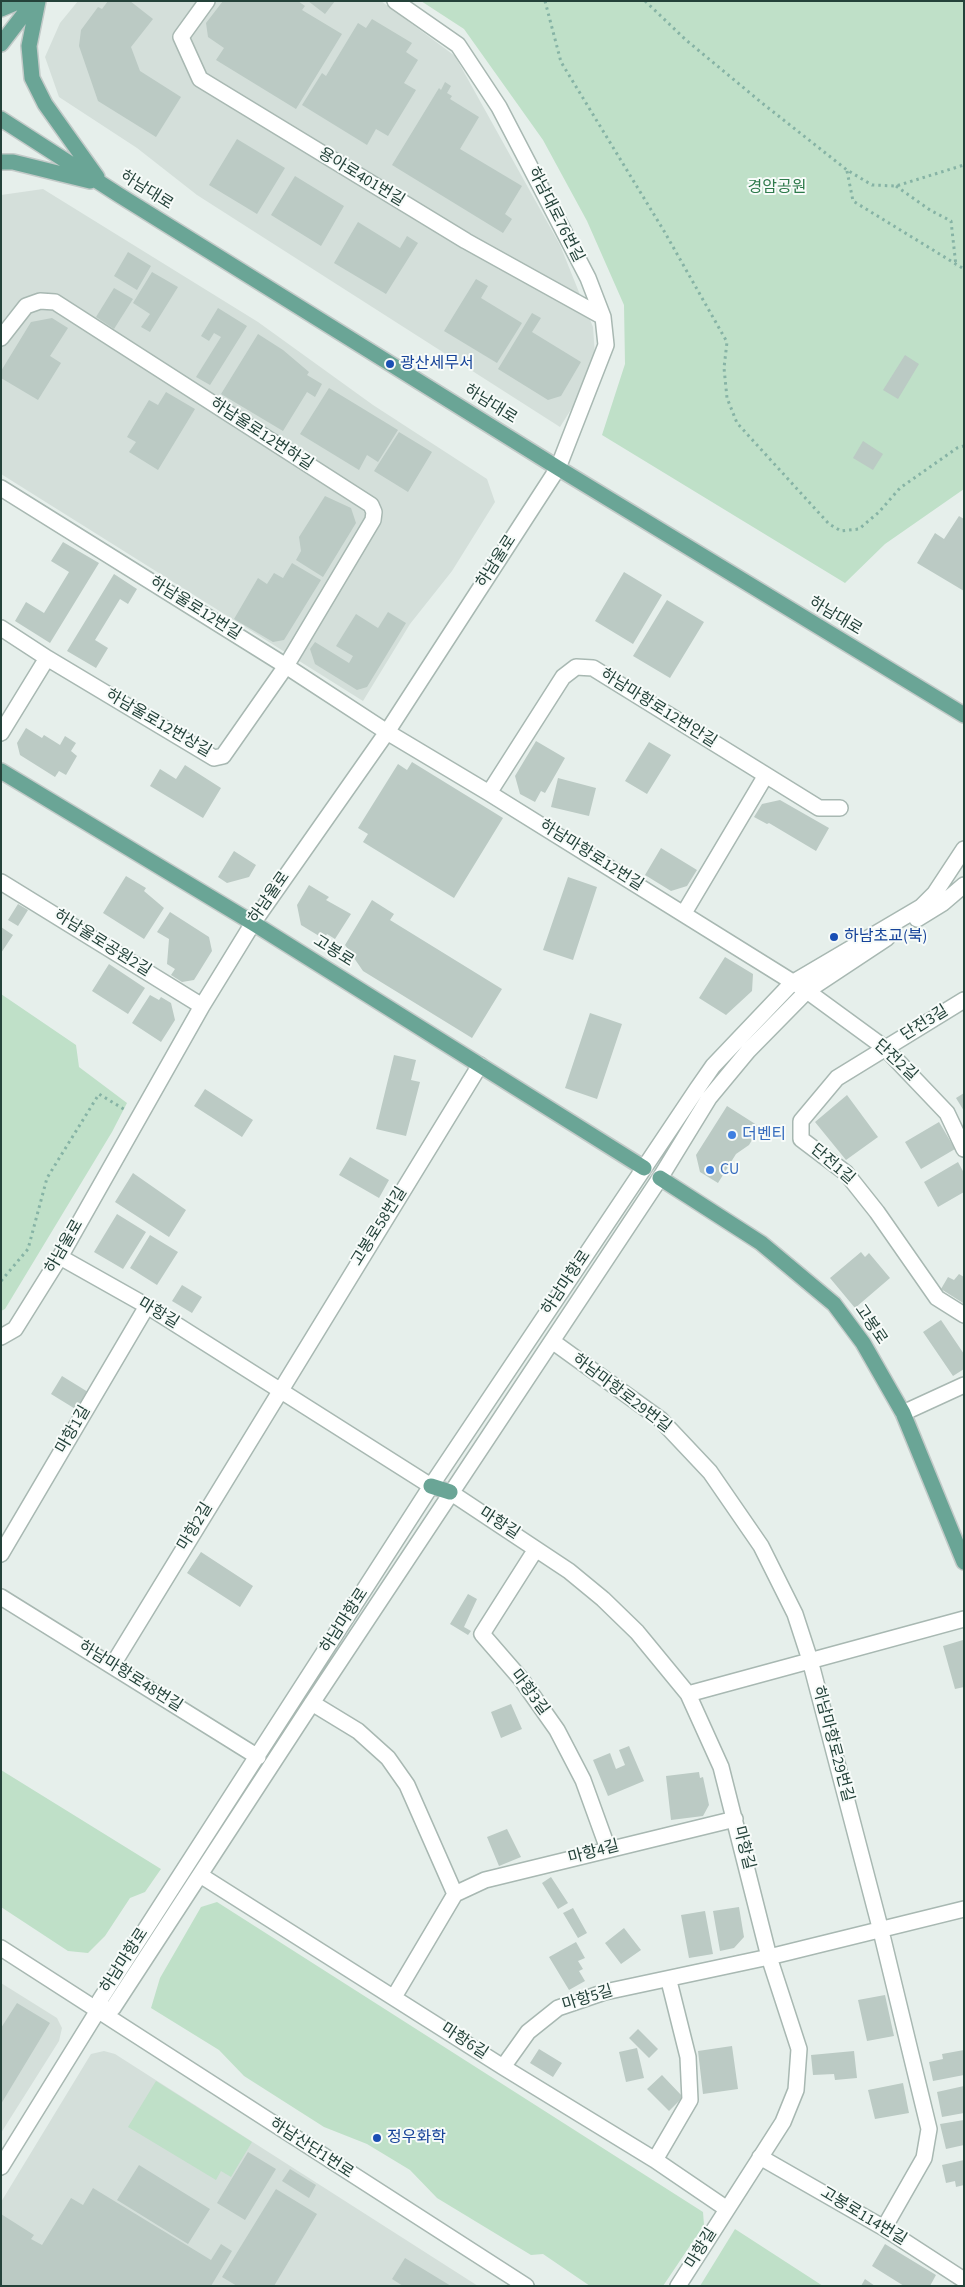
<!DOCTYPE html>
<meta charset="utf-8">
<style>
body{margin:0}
#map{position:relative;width:965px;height:2287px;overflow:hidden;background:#e6efeb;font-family:"Source Sans 3",sans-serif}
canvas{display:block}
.frame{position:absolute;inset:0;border:2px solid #24423a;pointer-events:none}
</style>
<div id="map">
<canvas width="965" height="2287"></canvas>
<div class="frame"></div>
</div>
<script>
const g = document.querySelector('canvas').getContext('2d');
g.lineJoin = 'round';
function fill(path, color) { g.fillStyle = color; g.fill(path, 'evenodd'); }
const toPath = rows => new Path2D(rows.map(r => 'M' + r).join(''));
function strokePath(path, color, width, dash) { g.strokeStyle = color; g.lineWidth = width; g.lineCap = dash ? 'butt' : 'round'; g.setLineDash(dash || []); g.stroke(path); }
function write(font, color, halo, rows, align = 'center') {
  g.font = font + ' "Source Sans 3","Noto Sans KR",sans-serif'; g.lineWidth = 4; g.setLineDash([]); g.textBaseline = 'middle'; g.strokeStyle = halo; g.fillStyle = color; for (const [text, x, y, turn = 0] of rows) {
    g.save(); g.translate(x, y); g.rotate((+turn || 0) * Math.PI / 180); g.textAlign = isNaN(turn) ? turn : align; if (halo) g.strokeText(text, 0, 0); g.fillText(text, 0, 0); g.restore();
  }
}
fill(toPath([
 [78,1,381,1,455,56,560,245,593,327,595,355,577,400,560,427,197,195,137,148,59,97,45,57,60,23],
 [43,189,258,322,373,405,487,479,495,502,452,571,410,624,363,701,1,474,1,195],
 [1,1983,57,2018,62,2028,59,2041,1,2133],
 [104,2051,115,2054,478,2286,1,2286,1,2202,91,2054]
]), '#d4dfda');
fill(toPath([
 [421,1,964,1,964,489,885,544,845,583,602,435,625,364,624,305,587,221,543,140,464,29],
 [1,994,76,1045,79,1067,127,1103,112,1132,5,1309,1,1311],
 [1,1770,161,1869,145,1892,130,1898,105,1936,88,1953,68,1951,1,1907],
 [217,1902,703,2212,704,2225,663,2286,590,2286,543,2254,531,2255,437,2198,410,2170,367,2144,324,2127,244,2076,219,2050,151,2008,160,1978,201,1907],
 [156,2081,252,2142,231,2177,221,2171,216,2180,128,2127],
 [735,2229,823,2286,700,2286]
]), '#bfe0c8');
fill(toPath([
 [108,1,130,1,153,19,131,47,140,71,181,97,156,137,98,101,79,46,81,30,98,7,102,9],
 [223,1,298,1,305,6,302,10,342,34,296,109,216,60,224,48,208,37,206,23],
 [308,1,335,1,325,14],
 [372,19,412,43,406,52,418,60,404,83,416,90,388,136,376,129,367,145,302,105,322,73,326,76,358,23,366,28],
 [445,82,451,86,447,93,452,96,450,99,479,117,460,149,522,186,505,214,512,219,503,233,392,165,439,88,441,90],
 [237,139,285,168,257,214,209,185],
 [295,176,344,206,321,246,271,215],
 [358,222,400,248,407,236,418,243,386,294,334,263],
 [128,252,151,266,137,290,114,276],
 [152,272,178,287,150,332,141,327,150,314,133,303],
 [476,279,488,286,481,298,522,323,497,363,444,331],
 [114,288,133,299,114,329,96,317],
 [218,308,247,326,210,385,196,377,221,337,214,333,209,341,201,336],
 [532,313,541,318,532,332,581,362,561,396,548,400,498,369],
 [52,318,68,328,50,356,61,363,38,400,1,378,1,371,31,322],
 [258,334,283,350,309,372,307,375,322,384,315,397,307,392,283,431,221,394],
 [905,355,919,364,898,399,883,390],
 [329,388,398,430,378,462,367,455,359,470,300,434],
 [166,392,195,409,158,470,129,452,136,442,127,437,149,400,158,405],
 [399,432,432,452,408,492,374,471],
 [863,441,883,454,873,470,853,458],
 [325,496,351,508,356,523,323,577,296,560,301,551,299,537],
 [959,516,964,519,964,591,917,563,935,533,944,539],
 [63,542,99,563,50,643,15,621,26,602,44,613,69,572,51,561],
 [292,563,321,580,284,640,273,642,234,619,258,578,267,584,274,573,283,578],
 [624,572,662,595,633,644,595,621],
 [114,574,137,589,128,604,120,599,95,640,108,648,96,668,67,651],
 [667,600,704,622,670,678,633,656],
 [388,612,406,623,367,687,357,690,315,664,310,649,315,642,349,663,353,656,336,646,356,614,378,628],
 [26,728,42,738,44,735,60,745,65,736,76,743,71,751,77,756,66,775,59,771,55,777,20,755,17,743],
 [536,741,565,758,545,793,541,791,535,802,520,794,515,776],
 [649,742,671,755,647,794,625,781],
 [412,762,503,818,454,898,363,842,368,834,358,828,398,764,407,770],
 [185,765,221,788,203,818,150,786,160,769,176,779],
 [558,778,596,788,589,816,551,807],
 [780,800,829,828,816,851,769,823,767,824,754,817,762,804],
 [661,848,697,870,687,886,671,891,645,875],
 [234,851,256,865,249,877,227,883,218,877],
 [126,876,146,888,144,891,164,908,144,939,103,913],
 [568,877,597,887,573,960,543,950],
 [309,885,329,897,326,900,351,914,335,939,327,934,324,939,301,925,297,905],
 [372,900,394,914,390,920,502,989,472,1038,363,971,345,945],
 [18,904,28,910,18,926,8,920],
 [170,912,209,937,212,951,194,980,182,982,171,975,175,969,167,964,169,939,157,932],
 [1,927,13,935,1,953],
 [725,957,753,974,752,991,726,1015,699,998],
 [109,964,145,988,128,1014,92,991],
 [150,995,159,1000,161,997,171,1003,175,1020,161,1042,132,1023],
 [590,1013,622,1024,597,1099,565,1088],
 [394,1055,416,1060,411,1080,420,1082,406,1136,376,1129],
 [205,1089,253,1120,242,1137,194,1106],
 [964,1093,964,1111,956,1098],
 [847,1095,878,1137,846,1160,815,1122],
 [727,1106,760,1127,749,1145,736,1154,718,1183,700,1172,696,1155],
 [939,1122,955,1149,921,1169,905,1142],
 [350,1157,389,1180,379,1198,339,1175],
 [958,1162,964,1173,964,1192,938,1207,924,1182],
 [133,1173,186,1210,169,1237,115,1202],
 [117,1214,146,1232,123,1269,94,1252],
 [150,1235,178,1252,157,1285,130,1268],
 [861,1252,865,1257,869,1253,890,1278,855,1308,830,1278],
 [959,1274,964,1277,963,1303,941,1289,948,1277,954,1280],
 [182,1285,202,1297,192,1313,172,1301],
 [941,1320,964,1354,964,1369,953,1376,923,1332],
 [62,1376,88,1392,77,1410,51,1394],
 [201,1552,253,1586,240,1607,187,1573],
 [468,1594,477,1599,464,1627,471,1631,468,1635,450,1624],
 [963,1640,964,1687,955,1689,943,1646],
 [511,1704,522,1729,501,1738,491,1712],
 [629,1746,644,1781,608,1796,593,1760,610,1753,616,1769,625,1765,619,1750],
 [699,1772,700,1778,703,1777,709,1805,703,1816,671,1820,666,1776],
 [507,1829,521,1857,499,1866,487,1837],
 [551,1877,568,1903,558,1909,542,1883],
 [739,1907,744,1937,734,1948,720,1951,713,1911],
 [573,1908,587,1933,578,1938,563,1913],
 [705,1911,713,1954,689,1958,681,1915],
 [624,1928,641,1950,621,1964,605,1943],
 [576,1942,585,1958,578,1961,583,1969,579,1971,585,1981,569,1990,549,1957],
 [885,1995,894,2036,867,2041,858,2000],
 [17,2003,50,2023,1,2104,1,2028],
 [638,2029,658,2049,649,2058,629,2038],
 [732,2046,738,2089,703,2094,698,2051],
 [637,2048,644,2078,626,2082,619,2052],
 [539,2049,562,2063,553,2077,530,2063],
 [964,2050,964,2075,933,2081,929,2062,943,2059,942,2054],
 [854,2051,857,2078,835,2080,834,2074,813,2075,811,2055],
 [662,2075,683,2097,669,2111,647,2089],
 [903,2083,909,2113,875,2119,868,2090],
 [964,2086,964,2113,942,2117,937,2092],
 [964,2120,964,2145,946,2149,940,2124],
 [248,2152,276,2169,245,2220,217,2203],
 [964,2160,964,2185,956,2187,955,2181,946,2183,942,2165],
 [139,2165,210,2209,188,2244,117,2200],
 [290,2169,316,2185,309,2198,282,2181],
 [93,2188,211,2260,221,2244,232,2251,211,2286,1,2286,1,2214,34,2235,31,2239,42,2245,71,2198,83,2205],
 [276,2189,317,2214,274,2286,237,2286,222,2277],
 [885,2244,936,2275,930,2286,904,2286,872,2266],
 [405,2258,451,2286,403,2286,392,2279],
 [865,2279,875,2286,861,2286]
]), '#bbcac4');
const minor = toPath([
 [207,1,181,37,200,79,466,241,603,317],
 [1,338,26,306,40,301,55,302,371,505,374,512,373,520,286,666,223,756,214,758,47,658,1,628],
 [1,488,286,666,387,732,489,793,807,991,885,1048,947,1113,964,1149],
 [1,733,47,658],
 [489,793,563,677,576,667,593,668,819,808,840,808],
 [1,882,202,1006],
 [684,913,766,775],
 [917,919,943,903,964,885],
 [964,1000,837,1078,801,1121,801,1139,846,1173,877,1212,937,1298,964,1315],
 [60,1257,147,1306,431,1486],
 [1,1337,15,1329,60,1257,202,1006,253,923,387,732,558,468,606,345,603,317,588,278,499,107,458,45,395,1],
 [552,1341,660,1419,710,1472,761,1546,795,1614,810,1660,881,1931,929,2129,924,2158,884,2228],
 [903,1413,964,1385],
 [450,1492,569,1571,603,1599,637,1632,688,1694,721,1767,769,1957,799,2049,796,2090,783,2122,678,2286],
 [536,1549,482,1634,521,1679,557,1730,583,1780,608,1849],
 [1,1554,147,1306],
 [1,1597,258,1757],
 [112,1666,480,1065],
 [688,1694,964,1619],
 [312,1703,358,1731,388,1758,407,1785,455,1894],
 [200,1875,503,2067,655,2160,727,2209],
 [1,1948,526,2286],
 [394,1997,455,1894,485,1880,735,1819],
 [97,2012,113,2008,312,1703,660,1178,709,1098,748,1051,807,991,887,938],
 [503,2067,528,2032,558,2008,605,1992,769,1957,964,1909],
 [760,2157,884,2228,964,2280],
 [655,2160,690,2100,688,2057,669,1981],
 [1,2167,97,2012,100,2000,431,1486,697,1089,713,1066,792,983,921,907,935,893,964,849]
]);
const major = toPath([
 [38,1,29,46,32,78,45,104,97,177],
 [1,9,20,1],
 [1,44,34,1],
 [1,119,119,195,558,468,964,715],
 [1,162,13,162,90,181],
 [1,771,253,923,644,1168],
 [660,1178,761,1243,834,1304,863,1343,903,1413,964,1562],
 [431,1486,450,1492]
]);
strokePath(minor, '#a8b8b2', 18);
strokePath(major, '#c2cac8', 18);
strokePath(toPath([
 [545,1,561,62,664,231,727,342,724,368,727,398,737,423,829,524,841,531,859,529,879,512,900,488,957,448,964,446],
 [645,1,686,40,762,103,847,170,872,185,896,186,964,165],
 [847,171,853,201,964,269],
 [896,186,930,210,951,221,956,266],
 [1,1281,28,1249,47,1178,99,1094,127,1111]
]), '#86b3a5', 3, [2.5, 4]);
strokePath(minor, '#fff', 15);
strokePath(major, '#6aa596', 15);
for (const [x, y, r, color] of [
 [390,364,5,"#1a4fb4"],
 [834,937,5,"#1a4fb4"],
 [732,1135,5,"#3f7fe0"],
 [710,1170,5,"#3f7fe0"],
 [377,2138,5,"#1a4fb4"]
]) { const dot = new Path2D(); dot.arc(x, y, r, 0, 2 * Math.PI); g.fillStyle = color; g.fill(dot); strokePath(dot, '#f7fbf9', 2); }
write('16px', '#24423a', '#f7fbf9', [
 ["용아로401번길",361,178,31],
 ["하남대로",146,191,32],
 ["하남대로76번길",555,215,63],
 ["하남대로",490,405,32],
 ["하남울로12번하길",261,435,33],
 ["하남울로",497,562,-57],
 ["하남울로12번길",195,609,32],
 ["하남대로",835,617,31],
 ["하남마항로12번안길",658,709,32],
 ["하남울로12번상길",158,724,30],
 ["하남마항로12번길",591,856,32],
 ["하남울로",270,898,-55],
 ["하남울로공원2길",102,944,32],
 ["고봉로",333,952,32],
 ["단전3길",925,1024,-32],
 ["단전2길",895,1061,43],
 ["단전1길",832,1165,41],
 ["고봉로58번길",380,1227,-58],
 ["하남울로",65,1247,-60],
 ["하남마항로",567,1283,-56],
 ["마항길",158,1314,31],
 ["고봉로",870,1325,56],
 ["하남마항로29번길",621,1394,37],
 ["마항1길",74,1430,-60],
 ["마항길",499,1524,33],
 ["마항2길",196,1527,-59],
 ["하남마항로",345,1621,-57],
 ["하남마항로48번길",130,1677,32],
 ["마항3길",529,1693,53],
 ["하남마항로29번길",832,1744,75],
 ["마항길",743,1848,76],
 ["마항4길",594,1853,-15],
 ["하남마항로",125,1961,-57],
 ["마항5길",588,1999,-17],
 ["마항6길",464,2042,33],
 ["하남산단1번로",311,2149,33],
 ["고봉로114번길",863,2217,31],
 ["마항길",702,2249,-58]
]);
write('16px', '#2d7a4b', '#f7fbf9', [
 ["경암공원",777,188]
]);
write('16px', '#164399', '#f7fbf9', [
 ["광산세무서",400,364],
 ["하남초교(북)",844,937],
 ["정우화학",387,2138]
], 'left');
write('16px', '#366cbe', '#f7fbf9', [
 ["더벤티",742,1135],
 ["CU",720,1170]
], 'left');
</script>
